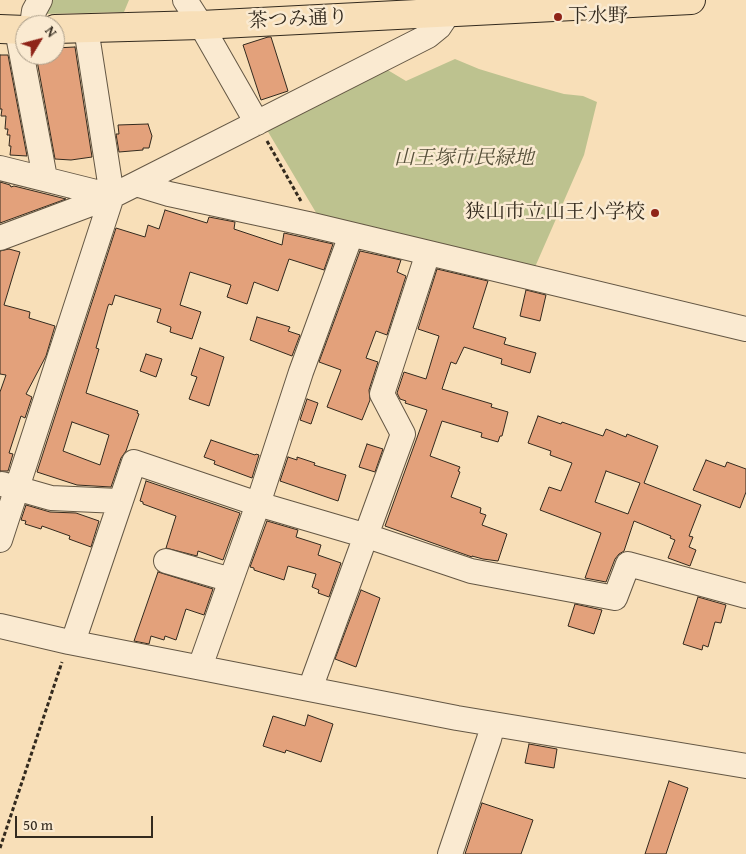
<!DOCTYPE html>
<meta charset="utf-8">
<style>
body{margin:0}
#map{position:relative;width:746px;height:854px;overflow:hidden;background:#f8dfb8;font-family:"Gentium Book Plus",serif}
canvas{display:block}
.north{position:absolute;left:15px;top:15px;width:50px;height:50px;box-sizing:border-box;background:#faead1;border:1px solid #aa9d89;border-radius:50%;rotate:53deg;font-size:14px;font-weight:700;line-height:20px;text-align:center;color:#332a1e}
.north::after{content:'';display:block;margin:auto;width:18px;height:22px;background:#8f2418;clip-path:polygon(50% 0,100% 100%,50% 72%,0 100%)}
.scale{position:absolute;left:15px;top:816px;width:138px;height:22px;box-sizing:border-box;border:2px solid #332a1e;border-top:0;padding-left:6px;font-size:15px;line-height:18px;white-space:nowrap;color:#332a1e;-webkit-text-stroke:4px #faead1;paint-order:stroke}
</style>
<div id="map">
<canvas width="746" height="854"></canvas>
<div class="north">N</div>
<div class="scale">50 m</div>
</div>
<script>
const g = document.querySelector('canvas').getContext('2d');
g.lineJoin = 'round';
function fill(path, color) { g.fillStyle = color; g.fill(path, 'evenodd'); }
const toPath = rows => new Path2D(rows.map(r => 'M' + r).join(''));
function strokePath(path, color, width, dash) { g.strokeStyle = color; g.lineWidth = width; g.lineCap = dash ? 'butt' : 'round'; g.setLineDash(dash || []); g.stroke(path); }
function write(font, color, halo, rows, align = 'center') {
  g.font = font + ' "Gentium Book Plus","Noto Serif JP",serif'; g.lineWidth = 5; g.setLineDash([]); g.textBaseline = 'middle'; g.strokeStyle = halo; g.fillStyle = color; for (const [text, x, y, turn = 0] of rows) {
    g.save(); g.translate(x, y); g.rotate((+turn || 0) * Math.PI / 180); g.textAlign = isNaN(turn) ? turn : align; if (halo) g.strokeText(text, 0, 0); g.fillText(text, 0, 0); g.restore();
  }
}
fill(toPath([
 [47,0,129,0,124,12,44,14],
 [455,59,479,69,525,83,564,94,583,96,597,102,584,155,535,267,318,216,267,130,381,66,406,81]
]), '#bdc28f');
const building = toPath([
 [268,37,271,37,288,91,261,100,243,45,268,37],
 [75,47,92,157,71,160,55,159,36,55,55,55,55,48,75,47],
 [0,55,8,55,27,156,10,155,11,146,9,146,10,135,7,135,8,129,5,129,6,116,1,116,2,109,0,109,0,55],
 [148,124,152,136,149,148,143,148,143,150,119,152,116,134,119,134,118,125,148,124],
 [0,182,10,185,11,187,14,186,66,199,0,223,0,182],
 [165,210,207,223,209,217,235,222,234,229,282,245,284,233,333,244,324,270,289,259,278,291,254,282,247,304,227,297,231,285,190,272,180,305,201,312,192,339,170,332,171,327,157,322,161,309,115,295,112,305,109,304,108,306,96,348,99,349,86,393,138,411,137,413,139,414,126,451,121,458,111,487,77,485,37,472,116,228,145,237,148,225,159,229,165,210],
 [72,422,109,435,100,465,63,451,72,422],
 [9,249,20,252,4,305,30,312,29,318,55,326,46,356,26,394,32,397,25,418,21,416,9,453,13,454,8,471,0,471,0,392,6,375,0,374,0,251,9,249],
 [360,251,401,260,397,272,406,276,387,335,376,331,366,358,378,362,369,390,370,400,362,420,327,407,341,370,319,362,360,251],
 [437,269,488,281,473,328,506,338,504,344,536,353,530,373,501,364,502,359,464,347,456,364,451,362,442,389,492,404,491,407,508,412,502,436,500,436,498,442,481,437,482,433,442,421,430,456,460,467,458,471,460,472,451,497,481,508,480,513,486,515,482,525,507,534,498,561,483,559,472,556,472,557,385,526,427,410,405,403,406,401,400,399,397,393,404,372,426,379,439,336,418,329,437,269],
 [526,290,546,295,540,321,520,316,526,290],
 [257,317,290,327,288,331,300,335,292,356,250,340,257,317],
 [200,348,224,357,209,406,189,399,197,377,191,375,200,348],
 [146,354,162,359,156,377,140,371,146,354],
 [307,399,318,403,311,424,300,420,307,399],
 [538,416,561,424,562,422,603,436,606,429,626,437,627,434,658,446,644,483,701,505,689,536,693,537,689,547,696,550,690,566,668,558,675,540,670,538,671,536,634,521,624,551,619,554,615,559,606,582,585,578,601,533,540,510,549,487,561,491,572,463,550,455,551,451,528,443,538,416],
 [606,471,640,483,628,514,595,502,606,471],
 [211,440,255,455,256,454,259,455,252,478,214,464,215,461,204,457,211,440],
 [367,444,383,449,375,472,359,467,367,444],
 [288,457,297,460,297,457,315,463,314,465,346,475,338,501,280,481,288,457],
 [706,460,725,467,727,462,746,469,746,492,740,508,693,490,706,460],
 [146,481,240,513,223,560,198,551,197,556,166,548,176,516,143,504,143,502,140,501,146,481],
 [26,505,50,512,76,513,99,521,91,547,69,539,70,536,42,526,41,529,25,524,26,521,21,520,26,505],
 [267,521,298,530,296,537,321,545,318,555,341,563,329,597,318,593,319,590,312,587,316,574,288,566,284,580,254,570,254,568,250,567,267,521],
 [158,572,213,589,204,615,186,609,176,640,165,636,164,640,151,636,149,644,134,641,158,572],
 [361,590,380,598,356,667,335,659,361,590],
 [698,597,726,605,721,623,715,622,708,647,703,645,702,650,683,644,698,597],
 [575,604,602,610,594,634,568,626,575,604],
 [308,715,333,724,321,762,286,750,285,753,263,746,273,716,305,726,308,715],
 [529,744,557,749,554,768,525,763,529,744],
 [669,781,688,788,666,854,645,854,669,781],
 [482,803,533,820,521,854,465,854,482,803]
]);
fill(building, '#e3a17b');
strokePath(building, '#332a1e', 1);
const minor = toPath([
 [185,0,201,25,257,123],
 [32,25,34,11,40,0],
 [17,30,45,178],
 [0,168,112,196],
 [136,184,169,194,308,224,746,329],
 [0,238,112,196,136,184,428,36,439,27,449,12],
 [2,484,51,498,119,501],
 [0,540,112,196,86,28],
 [166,561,231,580],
 [0,626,69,642,457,718,746,766],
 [73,642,134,462,258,504,367,536,471,571,615,598,628,564,746,596],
 [200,667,258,504,301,372,351,235],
 [310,689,403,434,382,394,428,253],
 [450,854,489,739,493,724]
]);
const major = toPath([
 [0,29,25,30],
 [55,29,201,25,691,0]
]);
strokePath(minor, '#645744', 26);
strokePath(major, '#332a1e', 30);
strokePath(toPath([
 [267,141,302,203],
 [0,848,62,662]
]), '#332a1e', 3, [4, 2.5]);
strokePath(minor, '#faead1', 24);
strokePath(major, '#f8dfb8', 28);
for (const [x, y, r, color] of [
 [558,17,5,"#8f2418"],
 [655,213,5,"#8f2418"]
]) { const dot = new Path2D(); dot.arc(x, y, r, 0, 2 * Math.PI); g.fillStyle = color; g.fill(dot); strokePath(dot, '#faead1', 2); }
write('20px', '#332a1e', '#faead1', [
 ["下水野",568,17],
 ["狭山市立山王小学校",645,213,"right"]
], 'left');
write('20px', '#332a1e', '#faead1', [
 ["茶つみ通り",298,20,-3]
]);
write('italic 20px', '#56503a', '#faead1', [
 ["山王塚市民緑地",464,159]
]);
</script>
